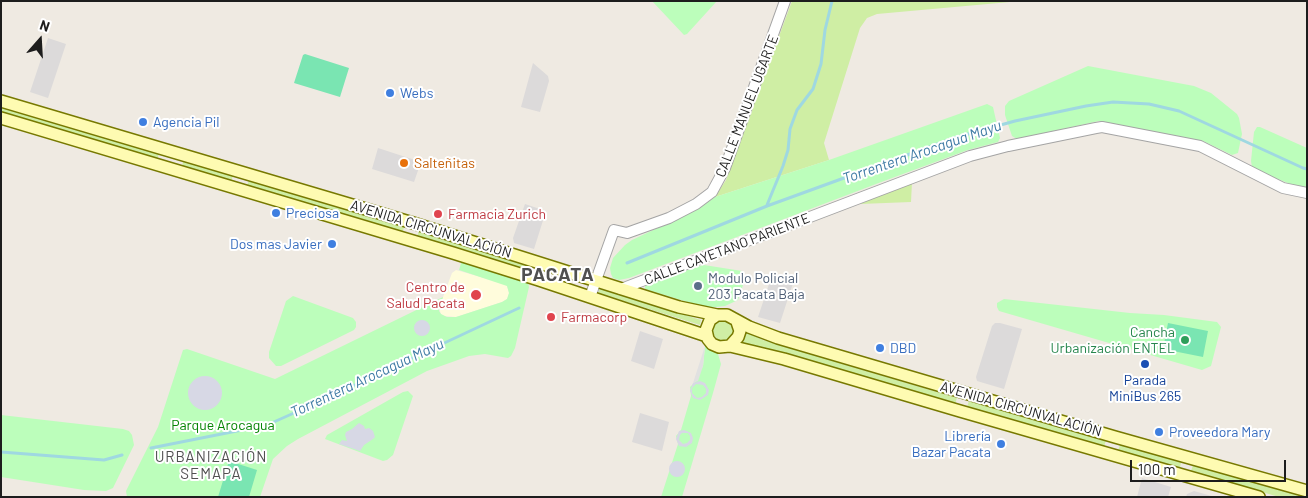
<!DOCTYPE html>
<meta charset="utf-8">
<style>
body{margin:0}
#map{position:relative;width:1308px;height:498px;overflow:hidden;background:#efeae2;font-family:Barlow,sans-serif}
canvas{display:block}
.frame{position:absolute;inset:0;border:2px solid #1d1d1d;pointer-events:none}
.north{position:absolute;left:15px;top:15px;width:50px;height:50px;-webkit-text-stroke:4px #fff;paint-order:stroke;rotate:19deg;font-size:14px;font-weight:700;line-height:20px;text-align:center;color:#1d1d1d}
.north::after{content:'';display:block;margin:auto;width:18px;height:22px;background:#1d1d1d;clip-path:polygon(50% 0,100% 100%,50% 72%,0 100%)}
.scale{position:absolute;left:1130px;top:460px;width:156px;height:22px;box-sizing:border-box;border:2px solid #1d1d1d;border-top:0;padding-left:6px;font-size:15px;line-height:18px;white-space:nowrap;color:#1d1d1d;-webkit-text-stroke:4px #fff;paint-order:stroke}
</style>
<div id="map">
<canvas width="1308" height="498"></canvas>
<div class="frame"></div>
<div class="north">N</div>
<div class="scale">100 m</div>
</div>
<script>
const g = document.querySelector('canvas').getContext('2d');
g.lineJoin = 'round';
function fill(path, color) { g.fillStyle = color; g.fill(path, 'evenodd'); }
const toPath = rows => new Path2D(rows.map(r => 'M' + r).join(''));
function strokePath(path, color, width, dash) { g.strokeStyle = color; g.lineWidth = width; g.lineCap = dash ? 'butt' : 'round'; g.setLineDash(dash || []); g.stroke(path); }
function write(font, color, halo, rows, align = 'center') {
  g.font = font + ' Barlow,sans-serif'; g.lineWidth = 4; g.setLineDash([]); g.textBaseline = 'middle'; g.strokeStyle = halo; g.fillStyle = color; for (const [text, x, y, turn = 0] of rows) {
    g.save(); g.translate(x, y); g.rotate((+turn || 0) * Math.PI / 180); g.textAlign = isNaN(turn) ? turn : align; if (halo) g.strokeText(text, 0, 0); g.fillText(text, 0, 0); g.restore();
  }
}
fill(toPath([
 [48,38,66,44,48,98,30,92],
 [533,63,548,76,549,81,540,112,521,107],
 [378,148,421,162,414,182,372,169],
 [525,204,546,211,534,249,514,243,513,238],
 [772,275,795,277,780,323,758,317],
 [995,323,1000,323,1022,329,1004,389,977,381,976,377,992,326],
 [640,331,663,339,654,369,631,361],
 [640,413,669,422,662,451,632,442],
 [1142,478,1171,487,1168,497,1137,497],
 [1194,491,1215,497,1186,497,1187,494]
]), '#dcdada');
fill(toPath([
 [456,270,505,284,507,286,509,293,507,299,502,302,456,317,444,316,441,314,439,308,452,273]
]), '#fffcdc');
fill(toPath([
 [792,1,1021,1,877,14,867,18,860,28,824,143,829,160,715,197,726,180],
 [1,106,159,154,157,160,1,112],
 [183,161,233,176,231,181,182,167],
 [249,180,404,226,403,232,247,186],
 [912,182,911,202,860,204],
 [419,231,532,266,531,271,417,236],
 [600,288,701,320,700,325,598,293],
 '713 331a10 10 0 1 1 20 0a10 10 0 1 1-20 0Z',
 [746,332,763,340,957,398,955,404,761,347,743,343],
 [969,401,1106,440,1104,447,967,407],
 [1120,445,1181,462,1180,468,1118,451],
 [1193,465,1304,497,1279,497,1191,471]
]), '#cfeea4');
fill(toPath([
 [652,1,717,1,687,34,684,35],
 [1088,66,1194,86,1211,93,1237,114,1239,118,1242,134,1238,153,1232,155,1203,141,1099,121,1017,139,1012,136,1005,115,1005,106,1009,101],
 [987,104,993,107,1000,138,998,142,968,150,884,181,629,278,619,280,613,278,611,274,610,268,613,258,625,245,632,240,698,209,715,197,829,160],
 [1257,127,1260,127,1307,148,1307,187,1293,185,1260,172,1252,167,1251,161,1254,132],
 [462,260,525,280,528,283,529,287,515,348,511,356,508,358,485,354,469,356,427,371,298,439,287,446,273,459,260,497,127,497,126,491,158,427,183,350,187,349,275,379,443,297,439,311,441,314,447,317,456,317,502,302,507,299,509,293,507,286,459,270],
 [704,265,742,271,745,279,738,300,725,306,707,308,645,289,645,286,662,279,696,267],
 [293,296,353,318,356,322,356,327,354,330,281,366,276,366,269,358,269,352,286,301],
 [1004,299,1130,313,1164,315,1217,322,1221,327,1211,366,1202,370,999,311,997,307,997,303],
 [705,346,714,349,718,354,721,364,713,393,682,497,661,497,678,444,676,436,681,430,691,396,690,387,695,382,703,366],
 [408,391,413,396,393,455,387,460,383,461,325,439,327,435,403,392],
 [1,415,123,429,129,431,132,435,134,445,113,488,106,491,84,490,1,477]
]), '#bcfebb');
fill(toPath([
 [305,54,349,68,340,97,294,83,303,55],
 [1168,323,1208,331,1203,357,1163,349],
 [229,461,257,470,249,497,218,497]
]), '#7ae5b2');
fill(toPath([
 [705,346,703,366,698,381,693,383]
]), '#e1e1e1');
fill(toPath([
 '414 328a8 8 0 1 1 16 0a8 8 0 1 1-16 0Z',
 '188 393a17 17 0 1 1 34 0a17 17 0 1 1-34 0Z',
 [700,381,705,383,709,390,708,395,700,400,693,398,690,391,693,383],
 [696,384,703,385,706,389,706,393,702,397,697,398,692,393,692,388],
 [359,423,364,426,365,429,369,428,373,431,375,437,373,439,364,445,360,451,339,444,342,440,347,441,345,435,346,432,352,429],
 [684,430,691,433,693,438,692,443,686,447,679,446,676,439,679,431],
 [682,433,688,433,690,436,690,440,687,443,683,444,679,440,680,435],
 '669 469a8 8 0 1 1 16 0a8 8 0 1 1-16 0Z'
]), '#d7d8e5');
strokePath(toPath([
 [767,205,783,166,788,150,790,129,797,110,813,89,821,64,825,30,832,1],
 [627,263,767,206,954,138,1015,121,1086,106,1113,102,1149,104,1179,111,1303,168,1307,169],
 [151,448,267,425,312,405,519,308],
 [1,452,104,460,122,455]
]), '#9fd8e1', 3);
const tertiary = toPath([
 [621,289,970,156,1008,146,1096,128,1102,127,1200,146,1283,188,1307,193],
 [590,297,614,230,627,233,669,218,696,204,712,192,725,168,785,1]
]);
const secondary = toPath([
 [1,101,413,223,679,307,717,315],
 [1,118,453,253,539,280,707,336],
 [737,322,740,331,738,337,730,346,719,347,712,344,708,339,706,330,710,320,717,315,727,315,749,327,778,338,1115,437,1307,491],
 [730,346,784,359,960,411,1259,497]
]);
strokePath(tertiary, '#a4a4a4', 12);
strokePath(secondary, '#777900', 14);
strokePath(tertiary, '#fff', 10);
strokePath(secondary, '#fefbb2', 11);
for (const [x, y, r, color] of [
 [390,93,5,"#3f7fe0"],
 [143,122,5,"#3f7fe0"],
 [404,163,5,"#e8710a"],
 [276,213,5,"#3f7fe0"],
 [438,214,5,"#e0444e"],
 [332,244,5,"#3f7fe0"],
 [698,286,5,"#5c6f8a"],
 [476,295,6,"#e0444e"],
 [551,317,5,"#e0444e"],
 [1185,340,5,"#2e9e5b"],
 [880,348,5,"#3f7fe0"],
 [1145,364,5,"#1a4fb4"],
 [1159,432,5,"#3f7fe0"],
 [1001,444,5,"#3f7fe0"]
]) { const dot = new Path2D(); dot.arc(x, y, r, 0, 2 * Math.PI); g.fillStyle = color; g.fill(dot); strokePath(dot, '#fff', 2); }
write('14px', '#366cbe', '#fff', [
 ["Webs",400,93],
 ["Agencia Pil",153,122],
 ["Preciosa",286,213],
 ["Dos mas Javier",322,244,"right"],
 ["DBD",890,348],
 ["Proveedora Mary",1169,432],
 ["Librería",991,436,"right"],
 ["Bazar Pacata",991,452,"right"]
], 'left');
write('14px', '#1d1d1d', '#fff', [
 ["CALLE MANUEL UGARTE",747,106,-69],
 ["AVENIDA CIRCUNVALACIÓN",431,229,17],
 ["CALLE CAYETANO PARIENTE",727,249,-21],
 ["AVENIDA CIRCUNVALACIÓN",1021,409,16]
]);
write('14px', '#c56008', '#fff', [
 ["Salteñitas",414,163]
], 'left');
write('14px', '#be3a42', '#fff', [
 ["Farmacia Zurich",448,214],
 ["Centro de",465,287,"right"],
 ["Salud Pacata",465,303,"right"],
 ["Farmacorp",561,317]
], 'left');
write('14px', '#4e5e75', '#fff', [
 ["Modulo Policial",708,278],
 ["203 Pacata Baja",708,294]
], 'left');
write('14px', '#27864d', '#fff', [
 ["Cancha",1175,332],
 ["Urbanización ENTEL",1175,348]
], 'right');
write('14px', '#164399', '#fff', [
 ["Parada",1145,380],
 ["MiniBus 265",1145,396]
]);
write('14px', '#048403', '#fff', [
 ["Parque Arocagua",223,425]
]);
write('italic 15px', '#3e7aa4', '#fff', [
 ["Torrentera Arocagua Mayu",922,152,-19],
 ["Torrentera Arocagua Mayu",367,378,-25]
]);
g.letterSpacing = '1px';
write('15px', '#505050', '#fff', [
 ["URBANIZACIÓN",211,457],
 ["SEMAPA",211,474]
]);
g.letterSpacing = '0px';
g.letterSpacing = '1px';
write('bold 19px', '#505050', '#fff', [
 ["PACATA",558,275]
]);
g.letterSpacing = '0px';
</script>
